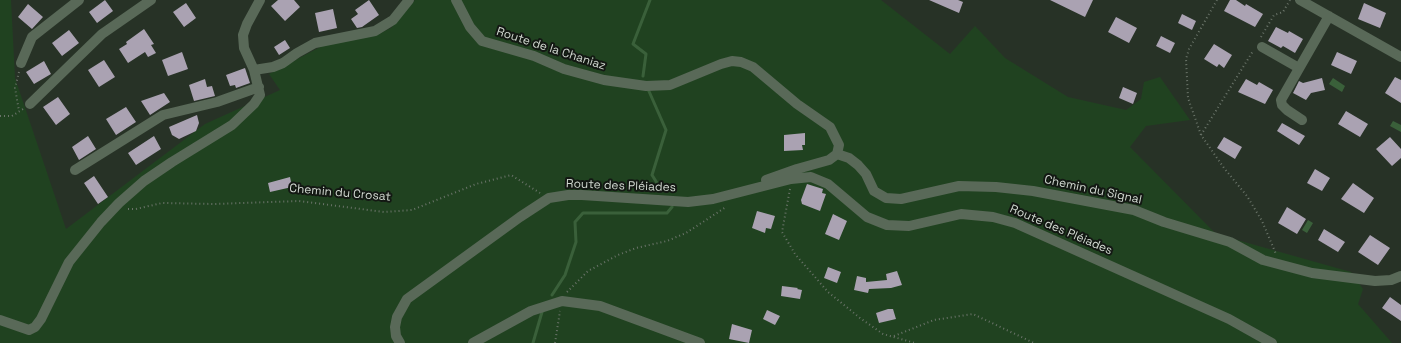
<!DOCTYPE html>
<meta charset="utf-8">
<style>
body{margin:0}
canvas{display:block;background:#273226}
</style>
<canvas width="1401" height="343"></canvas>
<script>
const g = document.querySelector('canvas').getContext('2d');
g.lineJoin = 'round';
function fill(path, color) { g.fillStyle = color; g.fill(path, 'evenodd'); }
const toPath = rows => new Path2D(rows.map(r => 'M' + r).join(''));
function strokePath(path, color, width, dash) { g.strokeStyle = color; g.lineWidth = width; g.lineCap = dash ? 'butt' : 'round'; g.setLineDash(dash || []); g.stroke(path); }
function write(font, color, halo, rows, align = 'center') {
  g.font = font + ' "Space Grotesk",sans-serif'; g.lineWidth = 4; g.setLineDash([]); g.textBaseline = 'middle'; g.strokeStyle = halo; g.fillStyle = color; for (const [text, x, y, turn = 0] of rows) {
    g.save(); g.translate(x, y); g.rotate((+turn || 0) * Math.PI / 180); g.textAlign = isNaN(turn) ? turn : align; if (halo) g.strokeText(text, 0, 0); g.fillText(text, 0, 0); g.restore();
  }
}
fill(toPath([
 [0,0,11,0,15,78,66,229,205,124,280,90,269,74,324,45,374,36,391,28,415,0,881,0,950,54,975,26,1005,58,1068,97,1126,110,1141,99,1144,82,1160,77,1190,120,1146,126,1130,147,1216,234,1351,272,1363,289,1358,304,1392,343,0,343]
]), '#204220');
fill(toPath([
 [1333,78,1345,86,1342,92,1329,84],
 [1393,121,1401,125,1401,132,1390,126],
 [1308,220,1313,223,1307,233,1302,230]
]), '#3a603a');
strokePath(toPath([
 [643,76,646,54,633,44,650,0],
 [648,89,666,130,652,175,662,191],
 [552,295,565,275,576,242,575,222,583,213,667,213,672,207],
 [533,343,542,312]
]), '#3a603a', 3);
fill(toPath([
 [105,0,113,11,97,23,89,12],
 [278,0,294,0,300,7,285,21,271,6],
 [369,0,379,15,362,27,357,28,351,19,358,14,355,10],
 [929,0,958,0,963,2,959,13],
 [1050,0,1093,0,1085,17],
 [1230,0,1236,0,1245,6,1246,4,1263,14,1255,27,1224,11],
 [186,3,196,18,184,27,173,12],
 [1364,3,1386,13,1380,28,1358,19],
 [28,4,43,17,32,29,18,17],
 [333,9,337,28,319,32,315,13],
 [1182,14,1196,21,1192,30,1178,23],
 [1116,17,1137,28,1129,43,1108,32],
 [1276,27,1288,33,1289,31,1303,39,1295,53,1283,46,1281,48,1268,41],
 [144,29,154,44,151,45,156,53,148,57,145,52,128,63,119,49,127,44,126,42],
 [69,30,79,43,62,56,52,43],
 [1161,36,1175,43,1170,53,1156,46],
 [285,40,290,48,279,55,274,47],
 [1214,44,1232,55,1224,68,1219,64,1217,67,1204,59],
 [182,52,188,69,168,76,162,60],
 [1337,52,1357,61,1351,74,1331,65],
 [104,60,115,77,99,87,88,70],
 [44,61,51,74,34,84,26,72],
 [245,68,250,83,236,88,235,85,230,86,226,75],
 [1395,77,1401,80,1401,103,1385,93],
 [1322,78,1325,90,1311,93,1306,100,1293,93,1299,81,1303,83],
 [205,79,207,87,212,86,215,96,194,101,189,85],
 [1246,79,1257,85,1259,82,1273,90,1265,104,1238,92],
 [1123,87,1137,93,1133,104,1119,98],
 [164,93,170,102,150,115,141,101],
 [58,97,70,114,56,125,43,107],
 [126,107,136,122,116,135,106,119],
 [1346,111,1368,124,1360,137,1338,124],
 [197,115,199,123,196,131,179,139,172,135,169,127],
 [1282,123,1305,136,1299,145,1277,131],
 [805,133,805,145,802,145,803,150,784,151,784,135],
 [88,136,96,149,79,160,72,147],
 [154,136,161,149,136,165,128,153],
 [1224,137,1242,147,1235,159,1217,148],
 [1390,137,1401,149,1401,158,1392,166,1376,149],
 [1315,169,1330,178,1322,191,1307,183],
 [94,176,108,197,98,204,84,183],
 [290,177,292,187,270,192,268,183],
 [1353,183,1374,198,1364,213,1341,199],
 [807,184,823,189,822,193,826,194,820,211,802,204,801,200],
 [1287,207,1306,219,1297,234,1278,223],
 [757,211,775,216,771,229,766,228,765,233,752,228],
 [833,214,847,221,839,240,825,234],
 [1324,229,1345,242,1338,252,1318,240],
 [1370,235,1390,248,1378,265,1358,252],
 [828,267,841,272,837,283,824,278],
 [897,271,902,285,891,288,869,289,868,293,854,290,857,276,866,278,866,282,887,280,886,274],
 [782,286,798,288,797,289,802,290,800,299,781,296],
 [1390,297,1401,305,1401,321,1382,308],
 [888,309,893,309,896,319,879,323,876,313],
 [767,310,780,316,775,325,763,319],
 [732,324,752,330,749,343,729,339]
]), '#aaa2b2');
strokePath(toPath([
 [1217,0,1189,49,1186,59,1188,98,1201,135,1224,168,1247,196,1262,221,1276,254],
 [1261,37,1274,15,1283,12,1290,0],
 [19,72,15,88,19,111],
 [0,116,12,116,23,109],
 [1201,135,1253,51],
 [790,189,782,232,795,254,828,292,860,318,883,334,915,343],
 [128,209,136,209,162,203,214,204,299,201,384,212,412,210,476,184,511,175,540,193],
 [567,292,588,271,618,255,636,248,667,241,686,233,726,207],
 [894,336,934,320,973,314,1034,343],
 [555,343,560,311]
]), '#6a7469', 2, [1, 3]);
strokePath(toPath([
 [260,0,247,24,243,35,244,48,254,70,273,67,283,63,297,53,315,43,375,31,393,20,409,0],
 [456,0,470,27,482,41,534,56,564,69,604,80,646,86,670,85,721,64,732,61,741,62,753,67,797,104,830,127,839,145,837,154,829,160,797,169,766,180],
 [1300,0,1401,57],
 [1262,47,1299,68],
 [21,63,32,37,79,0],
 [30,104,102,34,151,0],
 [1302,120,1287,110,1282,105,1281,100,1329,16],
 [837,154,849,158,858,165,866,174,874,191,886,198,901,199,959,186,996,187,1033,191,1134,210,1164,222,1230,242,1263,260,1312,273,1375,281,1391,280,1401,276],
 [75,170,163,115,217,102,259,87],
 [0,320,29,330,35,327,41,319,69,262,101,222,119,203,144,181,172,162,232,125,254,104,260,95,254,70],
 [400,343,396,336,395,327,397,317,407,299,520,217,549,198,568,195,582,195,688,202,713,199,791,179,811,177,828,184,867,217,887,225,909,226,961,214,993,217,1015,223,1229,319,1272,343],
 [473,343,531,311,562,301,600,306,700,343]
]), '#596958', 10);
write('12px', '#d2d9d1', '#131813', [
 ["Route de la Chaniaz",551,49,18],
 ["Route des Pléiades",621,186,2],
 ["Chemin du Signal",1093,190,12],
 ["Chemin du Crosat",340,193,5],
 ["Route des Pléiades",1061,230,23]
]);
</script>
